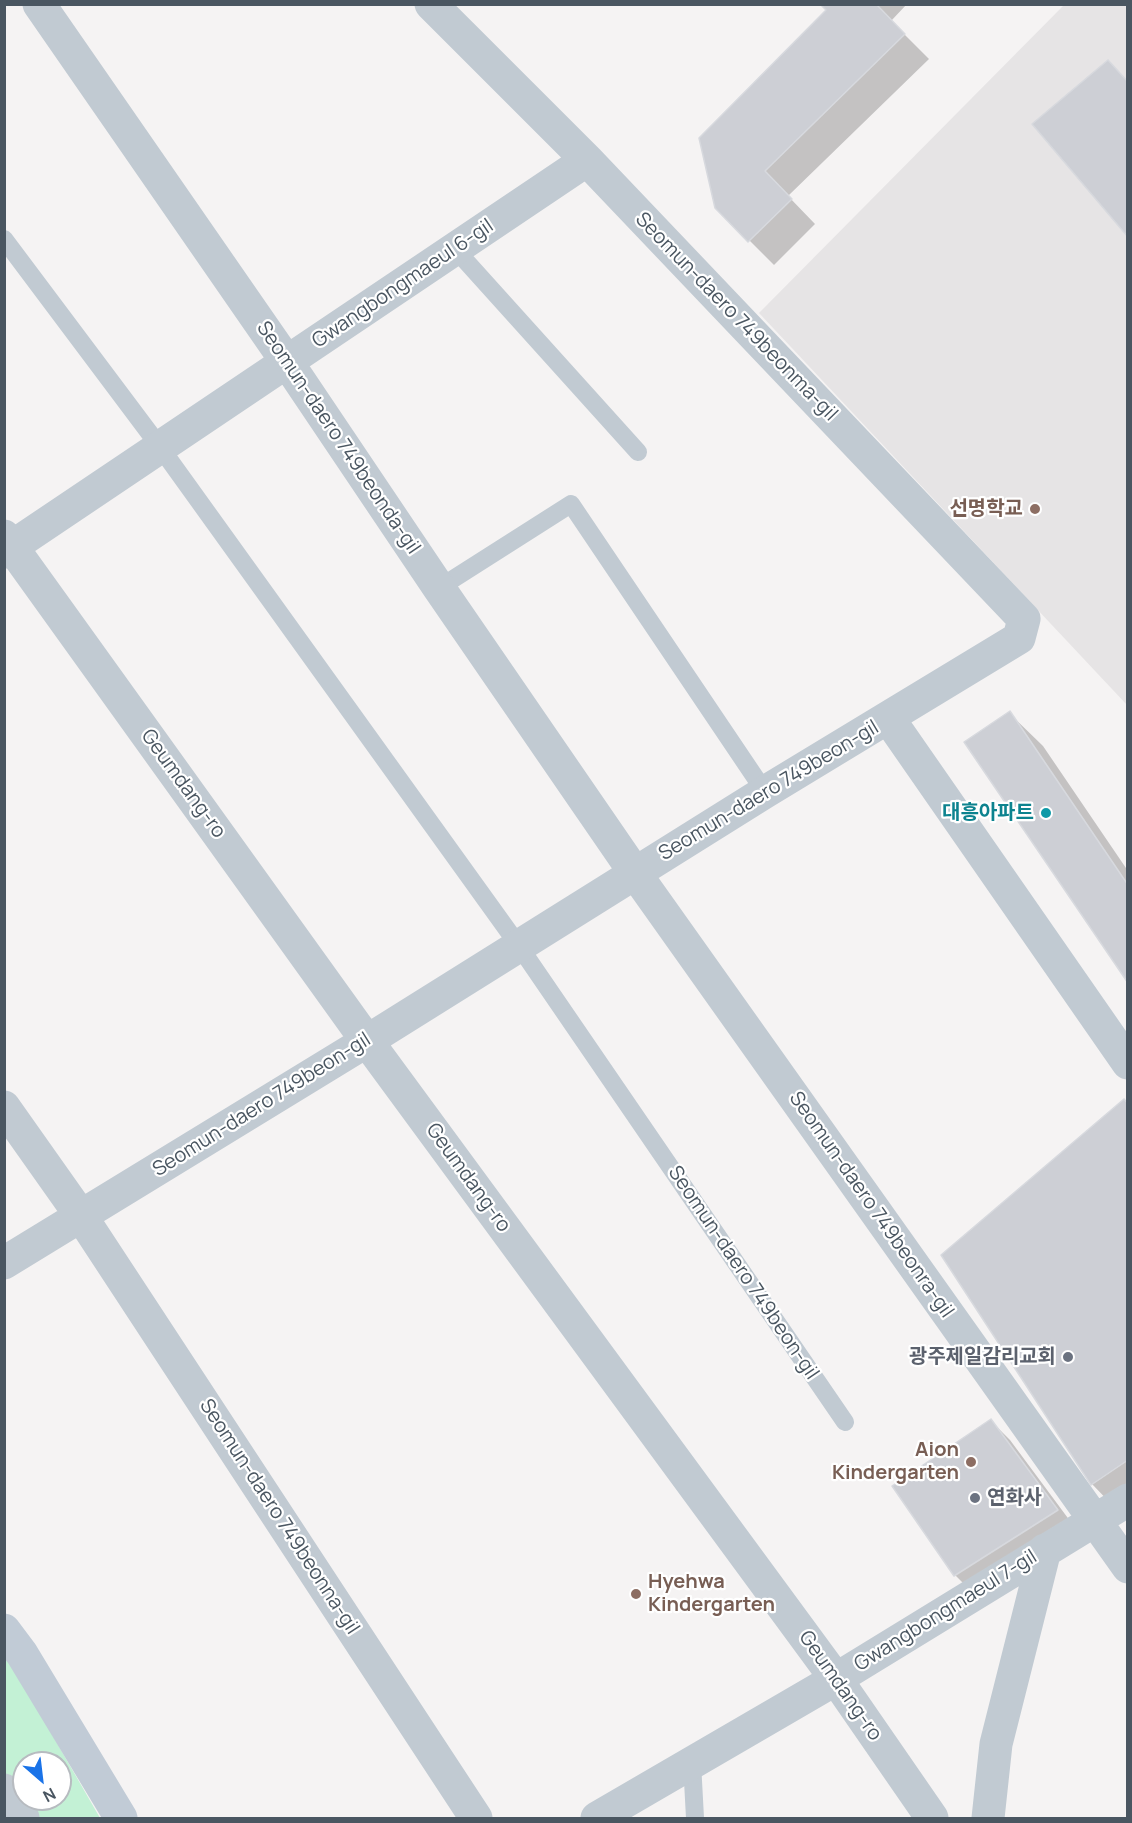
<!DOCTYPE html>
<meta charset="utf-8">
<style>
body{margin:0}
#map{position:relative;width:1132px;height:1823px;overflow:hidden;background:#f5f3f3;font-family:Manrope,sans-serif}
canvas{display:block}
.frame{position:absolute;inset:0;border:6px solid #4a5661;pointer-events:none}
.north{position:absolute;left:12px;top:1751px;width:60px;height:60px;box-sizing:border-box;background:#fff;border:2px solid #b7bbc0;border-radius:50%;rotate:152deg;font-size:16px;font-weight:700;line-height:24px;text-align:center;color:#4a5661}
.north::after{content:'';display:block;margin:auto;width:21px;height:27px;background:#1a73e8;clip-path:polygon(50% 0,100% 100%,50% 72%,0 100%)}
</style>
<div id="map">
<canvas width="1132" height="1823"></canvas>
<div class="frame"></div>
<div class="north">N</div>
</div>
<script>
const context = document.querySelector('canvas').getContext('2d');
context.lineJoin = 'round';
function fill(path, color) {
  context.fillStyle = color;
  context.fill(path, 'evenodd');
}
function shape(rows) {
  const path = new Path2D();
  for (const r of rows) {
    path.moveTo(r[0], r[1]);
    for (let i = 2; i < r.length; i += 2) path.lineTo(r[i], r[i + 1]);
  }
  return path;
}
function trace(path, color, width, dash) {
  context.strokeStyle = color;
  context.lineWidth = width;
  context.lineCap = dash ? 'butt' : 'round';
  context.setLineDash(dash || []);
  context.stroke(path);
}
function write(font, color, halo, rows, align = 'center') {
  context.font = font + ' Manrope,"Noto Sans KR",sans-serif';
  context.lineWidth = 4.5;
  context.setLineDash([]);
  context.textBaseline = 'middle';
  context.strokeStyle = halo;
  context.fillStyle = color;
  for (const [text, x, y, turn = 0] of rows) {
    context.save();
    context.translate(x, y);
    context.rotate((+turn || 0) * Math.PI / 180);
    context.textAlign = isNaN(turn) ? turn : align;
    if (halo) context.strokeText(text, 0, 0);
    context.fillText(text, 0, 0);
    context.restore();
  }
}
fill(shape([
 [1064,5,1127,5,1127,705,759,313]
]), '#e6e4e5');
fill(shape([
 [4,1655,15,1670,100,1818,5,1818],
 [24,1763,60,1763,60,1799,24,1799]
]), '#c3f1d5');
fill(shape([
 [823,4,907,4,891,21,929,59,788,196,815,224,774,265,716,207,828,10],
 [1009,713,1043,746,1128,871,1128,980],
 [1128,1105,1128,1501,1116,1509,1092,1484],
 [991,1421,1010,1440,1076,1529,974,1594,955,1575]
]), '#0003');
const building = shape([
 [820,4,876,4,905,34,765,171,792,199,748,242,715,208,699,138,826,10,820,4],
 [1108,60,1128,82,1128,237,1032,124,1108,60],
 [1010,711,1128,885,1128,983,964,742,1010,711],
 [1124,1099,1128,1104,1128,1460,1091,1485,941,1255,1124,1099],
 [991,1419,1058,1510,954,1576,892,1486,991,1419]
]);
fill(building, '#cdcfd5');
trace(building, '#d7d9de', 1.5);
trace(shape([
 [4,239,160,447,519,946,845,1422],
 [455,249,638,452],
 [439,588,571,504,765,792],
 [692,1762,695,1818]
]), '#c1cad2', 18);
trace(shape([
 [39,4,287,362,439,588,635,873,1128,1567],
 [4,536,367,1041,836,1679,932,1818],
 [4,552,587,160],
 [889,719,1128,1063],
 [4,1107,81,1216,476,1818],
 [4,1263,367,1041,765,792,1019,638,1024,619,587,160,431,4],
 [4,1790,23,1818],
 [597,1818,836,1679,1128,1500],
 [988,1818,996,1744,1045,1550]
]), '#c1cad2', 33);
trace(shape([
 [4,1630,22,1654,121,1818]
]), '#c1cbd6', 33);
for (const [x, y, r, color] of [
 [1035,509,6,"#8d6e63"],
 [1046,813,6,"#0f9aa8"],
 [1068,1357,6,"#6b7280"],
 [971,1462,6,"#8d6e63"],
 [975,1498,6,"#6b7280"],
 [636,1594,6,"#8d6e63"]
]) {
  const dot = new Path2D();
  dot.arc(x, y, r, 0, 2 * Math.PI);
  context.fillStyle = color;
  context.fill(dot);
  trace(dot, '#fff', 2);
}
write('20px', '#4a5661', '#fff', [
 ["Gwangbongmaeul 6-gil",403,284,-34],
 ["Seomun-daero 749beonma-gil",736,317,46],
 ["Seomun-daero 749beonda-gil",338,438,56],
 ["Geumdang-ro",183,784,54],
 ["Seomun-daero 749beon-gil",769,791,-31],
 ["Seomun-daero 749beon-gil",262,1105,-32],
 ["Geumdang-ro",468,1178,54],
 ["Seomun-daero 749beonra-gil",871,1205,55],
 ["Seomun-daero 749beon-gil",743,1273,56],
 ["Seomun-daero 749beonna-gil",279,1517,57],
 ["Gwangbongmaeul 7-gil",946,1611,-32],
 ["Geumdang-ro",840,1686,55]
]);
write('bold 20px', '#785e54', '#fff', [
 ["선명학교",1023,509],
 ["Aion",959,1450],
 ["Kindergarten",959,1473],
 ["Hyehwa",648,1582,"left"],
 ["Kindergarten",648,1605,"left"]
], 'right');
write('bold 20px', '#0d838f', '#fff', [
 ["대흥아파트",1034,813]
], 'right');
write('bold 20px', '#5b616d', '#fff', [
 ["광주제일감리교회",1056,1357],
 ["연화사",987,1498,"left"]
], 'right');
</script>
